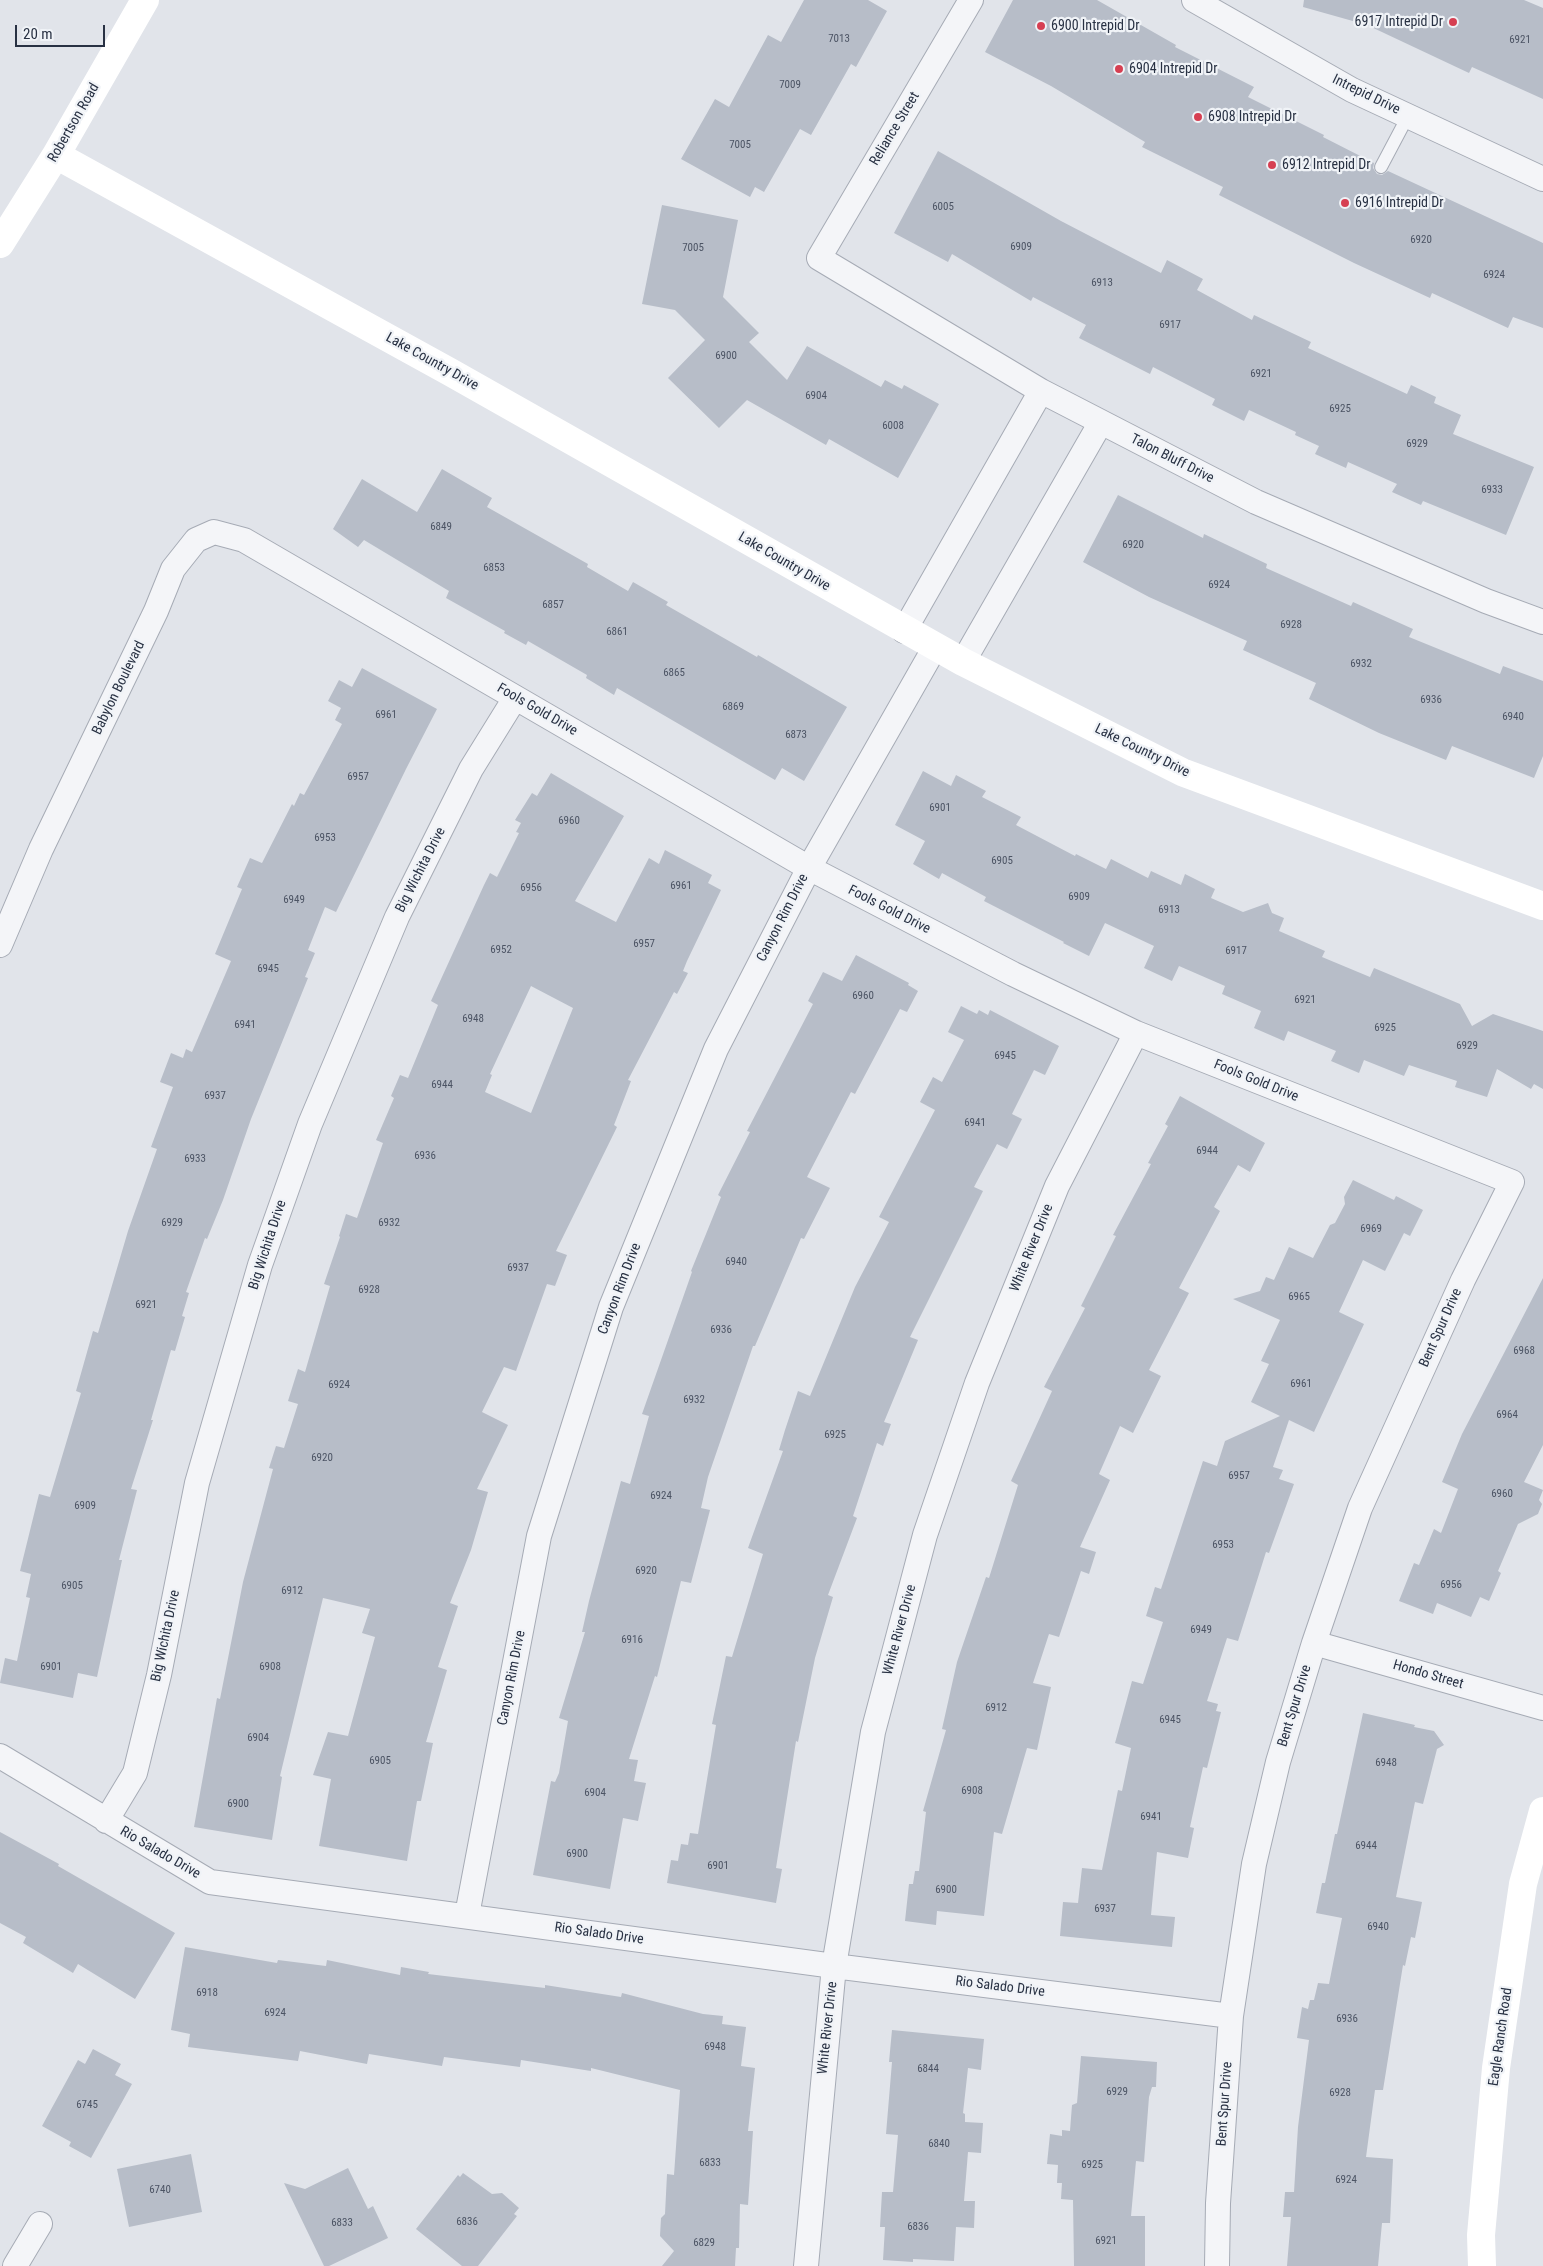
<!DOCTYPE html>
<style>
body{margin:0}
#map{position:relative;width:1543px;height:2266px;overflow:hidden;background:#e1e4ea;font-family:"Roboto Condensed",sans-serif}
canvas{display:block}
.scale{position:absolute;left:15px;top:25px;width:90px;height:22px;box-sizing:border-box;border:2px solid #283143;border-top:0;padding-left:6px;font-size:15px;line-height:18px;white-space:nowrap;color:#283143;-webkit-text-stroke:4px #f0f3f7;paint-order:stroke}
</style>
<div id="map">
<canvas width="1543" height="2266"></canvas>
<div class="scale">20 m</div>
</div>
<script>
const context = document.querySelector('canvas').getContext('2d');
context.lineJoin = 'round';
function fill(path, color) {
  context.fillStyle = color;
  context.fill(path, 'evenodd');
}
function shape(rows) {
  const path = new Path2D();
  for (const r of rows) {
    path.moveTo(r[0], r[1]);
    for (let i = 2; i < r.length; i += 2) path.lineTo(r[i], r[i + 1]);
  }
  return path;
}
function trace(path, color, width, dash) {
  context.strokeStyle = color;
  context.lineWidth = width;
  context.lineCap = dash ? 'butt' : 'round';
  context.setLineDash(dash || []);
  context.stroke(path);
}
function write(font, color, halo, rows, align = 'center') {
  context.font = font + ' "Roboto Condensed",sans-serif';
  context.lineWidth = 4.5;
  context.setLineDash([]);
  context.textBaseline = 'middle';
  context.strokeStyle = halo;
  context.fillStyle = color;
  for (const [text, x, y, turn = 0] of rows) {
    context.save();
    context.translate(x, y);
    context.rotate((+turn || 0) * Math.PI / 180);
    context.textAlign = isNaN(turn) ? turn : align;
    if (halo) context.strokeText(text, 0, 0);
    context.fillText(text, 0, 0);
    context.restore();
  }
}
fill(shape([
 [804,0,868,0,887,11,856,67,851,64,811,135,800,129,764,192,755,187,750,197,681,159,715,99,729,107,768,35,781,42],
 [1013,0,1097,0,1176,45,1175,47,1254,87,1248,97,1324,135,1323,137,1374,163,1373,168,1377,174,1382,175,1388,171,1543,243,1543,328,1513,317,1508,328,1432,293,1430,298,1354,263,1219,195,1223,187,1142,147,1145,142,1051,86,985,52],
 [1304,0,1524,0,1543,8,1543,99,1472,67,1469,73,1367,25,1303,7],
 [938,151,1061,221,1161,273,1167,260,1203,279,1197,290,1252,320,1254,315,1311,342,1308,348,1407,394,1411,385,1436,397,1434,403,1461,415,1453,434,1534,467,1506,535,1423,501,1421,505,1392,492,1397,484,1348,462,1346,468,1315,454,1319,446,1295,435,1296,432,1249,410,1244,421,1212,405,1215,399,1153,367,1150,374,1079,338,1086,325,1033,297,1031,301,952,254,948,262,894,233],
 [662,205,738,220,723,297,759,333,749,342,787,380,807,346,881,387,885,380,902,389,904,385,939,404,898,478,829,439,826,445,747,400,719,428,668,378,705,340,675,310,642,304],
 [442,469,492,498,487,507,588,564,587,567,628,591,633,582,668,602,666,605,757,657,758,655,847,707,804,781,782,768,775,780,617,688,614,695,586,678,587,675,528,641,526,645,504,633,505,631,446,598,449,591,364,540,358,547,333,529,362,479,417,512],
 [1118,495,1203,538,1204,534,1267,564,1266,568,1351,606,1353,602,1413,629,1409,637,1500,674,1503,666,1543,681,1543,756,1534,778,1452,746,1446,760,1379,733,1309,699,1316,683,1243,650,1247,641,1149,597,1083,562],
 [362,668,437,709,406,769,336,912,325,907,308,950,315,953,305,977,308,978,251,1119,223,1200,207,1239,205,1238,186,1292,189,1293,182,1316,185,1317,175,1351,171,1350,151,1420,153,1420,131,1489,137,1490,119,1560,122,1560,97,1677,78,1673,73,1698,0,1683,5,1658,17,1661,30,1598,26,1597,31,1574,20,1571,39,1494,50,1497,81,1393,76,1391,93,1331,98,1333,128,1231,157,1149,151,1147,173,1087,160,1082,171,1053,183,1058,186,1049,192,1052,231,961,215,954,242,889,237,887,250,858,262,863,292,804,294,806,300,793,304,795,342,724,335,720,341,708,328,701,339,680,352,687],
 [923,771,951,786,956,775,986,791,982,797,1021,817,1016,825,1075,856,1076,854,1106,869,1111,859,1148,878,1151,871,1181,885,1185,874,1215,889,1211,898,1243,912,1268,903,1272,913,1284,918,1279,931,1325,951,1322,957,1370,977,1374,968,1460,1004,1472,1026,1493,1014,1543,1031,1543,1089,1534,1084,1531,1089,1497,1069,1487,1097,1455,1087,1457,1081,1409,1065,1404,1076,1364,1060,1359,1073,1331,1061,1336,1051,1288,1031,1284,1041,1254,1028,1261,1011,1222,994,1225,986,1179,966,1172,981,1144,968,1154,946,1105,923,1089,956,1063,943,1064,942,984,901,986,897,942,873,939,879,913,864,925,841,895,825],
 [551,773,624,816,575,901,616,922,649,858,659,864,665,850,712,875,708,883,721,890,687,961,683,971,688,973,677,994,674,992,628,1080,631,1081,614,1125,617,1127,556,1251,567,1255,555,1286,547,1284,516,1371,504,1367,482,1412,508,1425,477,1489,488,1492,471,1550,450,1603,458,1606,438,1667,447,1670,426,1742,433,1743,421,1801,417,1801,407,1861,319,1846,331,1779,313,1775,328,1732,348,1736,375,1637,362,1633,370,1609,323,1598,280,1776,282,1777,272,1840,194,1827,217,1698,220,1699,243,1582,273,1469,269,1468,276,1446,284,1448,298,1404,288,1401,298,1369,305,1372,330,1286,324,1284,340,1237,339,1236,346,1214,357,1218,383,1143,376,1140,394,1098,391,1096,400,1075,408,1078,438,1005,431,1001,484,885,490,873,497,877,519,833,516,832,521,823,515,820,532,793,537,796],
 [531,986,573,1008,531,1113,485,1092,492,1075,490,1074],
 [856,955,909,983,908,985,918,991,907,1012,900,1009,855,1094,851,1092,807,1177,830,1188,804,1239,801,1238,755,1346,753,1346,708,1477,701,1508,710,1510,691,1583,681,1581,657,1677,655,1676,629,1759,638,1760,634,1781,646,1783,638,1821,623,1818,610,1889,533,1875,551,1781,555,1782,559,1773,568,1721,559,1718,585,1632,582,1632,589,1601,621,1481,630,1484,649,1416,642,1414,692,1272,691,1271,721,1197,718,1195,750,1132,747,1131,813,1004,808,1001,823,972,842,981],
 [961,1006,977,1014,979,1010,988,1015,990,1010,1059,1046,1045,1075,1034,1070,1012,1114,1022,1119,1007,1149,997,1144,974,1187,983,1191,910,1337,918,1340,884,1422,891,1424,883,1446,877,1443,853,1516,857,1518,828,1595,833,1597,815,1658,798,1742,796,1741,776,1868,782,1869,776,1903,667,1883,671,1860,678,1861,681,1844,688,1845,690,1833,698,1834,716,1725,712,1724,726,1656,732,1657,763,1554,748,1548,783,1451,779,1450,785,1430,798,1391,810,1396,855,1287,889,1222,879,1217,935,1110,920,1102,933,1077,942,1082,964,1040,948,1032],
 [1180,1096,1265,1143,1250,1172,1238,1165,1214,1207,1220,1211,1179,1288,1189,1293,1149,1370,1161,1376,1133,1433,1120,1426,1099,1474,1110,1480,1080,1547,1096,1552,1089,1574,1081,1571,1059,1637,1049,1634,1033,1683,1051,1687,1037,1750,1027,1748,1002,1834,994,1832,984,1916,937,1911,936,1925,905,1921,909,1884,913,1884,915,1871,919,1871,926,1812,923,1811,946,1730,942,1729,957,1662,986,1577,989,1578,1018,1485,1011,1481,1052,1391,1044,1387,1085,1308,1081,1306,1116,1236,1113,1235,1151,1164,1148,1163,1168,1126,1165,1124],
 [1353,1180,1394,1200,1396,1196,1423,1210,1410,1236,1404,1233,1385,1271,1363,1260,1339,1312,1364,1324,1314,1432,1289,1420,1273,1467,1283,1470,1279,1479,1294,1484,1269,1553,1266,1552,1238,1641,1227,1638,1207,1701,1218,1704,1216,1711,1221,1712,1207,1768,1203,1767,1190,1827,1194,1828,1188,1858,1157,1852,1151,1915,1175,1917,1172,1947,1060,1936,1063,1902,1078,1903,1082,1868,1102,1870,1118,1790,1122,1791,1131,1748,1115,1743,1132,1681,1143,1684,1163,1622,1146,1616,1155,1587,1161,1589,1203,1461,1217,1466,1225,1441,1280,1416,1251,1402,1269,1364,1261,1361,1280,1320,1233,1299,1260,1291,1266,1277,1274,1280,1289,1247,1313,1258,1330,1225,1335,1223,1345,1204,1344,1197],
 [1543,1278,1543,1445,1524,1482,1543,1490,1539,1500,1542,1504,1538,1514,1518,1524,1498,1571,1501,1573,1489,1601,1480,1597,1471,1617,1437,1603,1433,1614,1399,1601,1414,1563,1419,1565,1434,1529,1441,1533,1458,1489,1442,1482,1462,1434],
 [1363,1713,1415,1725,1414,1727,1434,1731,1444,1745,1437,1749,1423,1804,1415,1802,1396,1897,1422,1902,1415,1938,1411,1937,1405,1966,1403,1965,1383,2090,1375,2090,1366,2157,1393,2159,1390,2223,1382,2223,1378,2266,1287,2266,1291,2217,1283,2217,1285,2192,1294,2192,1298,2127,1309,2040,1297,2038,1302,2007,1308,2009,1310,2000,1314,2000,1318,1983,1329,1984,1342,1918,1316,1913,1322,1883,1325,1883,1335,1834,1337,1834],
 [0,1832,59,1864,58,1866,175,1933,135,1999,78,1964,73,1973,23,1943,26,1937,0,1923],
 [185,1947,277,1963,278,1960,326,1966,327,1960,400,1975,401,1967,429,1972,428,1974,545,1988,545,1985,621,1997,622,1993,703,2014,723,2016,722,2024,746,2027,741,2066,755,2068,748,2131,753,2131,748,2205,740,2204,739,2248,736,2248,735,2266,662,2266,674,2251,660,2236,661,2218,665,2214,667,2174,674,2175,680,2090,591,2068,591,2071,521,2060,520,2067,444,2057,442,2066,369,2054,367,2064,300,2051,298,2061,188,2047,190,2034,171,2030],
 [892,2030,984,2039,981,2070,968,2068,963,2113,965,2114,965,2122,983,2123,981,2153,968,2152,964,2201,975,2201,974,2228,956,2227,954,2261,913,2259,913,2262,883,2260,885,2227,880,2227,882,2192,893,2192,898,2135,886,2134,892,2062,889,2062],
 [93,2049,121,2064,115,2075,132,2084,91,2158,69,2146,71,2142,42,2126,78,2060,85,2064],
 [1081,2056,1157,2062,1156,2087,1152,2087,1149,2097,1144,2162,1136,2161,1131,2216,1145,2216,1145,2266,1074,2266,1073,2200,1061,2199,1062,2183,1057,2183,1058,2165,1047,2164,1050,2134,1062,2136,1062,2130,1070,2131,1072,2105,1077,2103],
 [191,2154,202,2212,129,2227,117,2169],
 [348,2168,368,2209,373,2206,388,2238,329,2266,324,2266,284,2183,305,2189],
 [463,2173,492,2194,502,2193,519,2208,514,2214,517,2216,478,2266,462,2266,416,2229,458,2175,460,2177]
]), '#b7bdc8');
const lane = shape([
 [1381,167,1408,116]
]);
const street = shape([
 [971,0,819,258,1041,391,1256,502,1486,601,1543,622],
 [1194,0,1352,90,1543,179],
 [904,631,1041,391],
 [963,662,1101,422],
 [0,945,41,849,156,611,173,569,196,540,214,532,244,540,809,868,1013,974,1136,1033,1512,1182,1463,1280,1360,1508,1314,1643,1278,1762,1254,1864,1231,2016,1218,2203,1217,2266],
 [1314,1643,1543,1708],
 [0,1756,210,1882,834,1966,1231,2016],
 [106,1821,135,1773,159,1675,197,1483,260,1265,310,1124,397,917,471,769,515,698],
 [467,1915,539,1536,611,1307,716,1049,809,868,935,647],
 [15,2266,40,2224],
 [806,2266,834,1966,873,1732,925,1535,977,1383,1057,1186,1136,1033]
]);
trace(lane, '#a6abb5', 14);
trace(street, '#a6abb5', 26);
trace(lane, '#f4f5f8', 12);
trace(street, '#f4f5f8', 24);
trace(shape([
 [56,155,450,372,963,662,1182,772,1543,906],
 [0,244,56,155,145,0],
 [1482,2266,1481,2235,1496,2068,1523,1884,1543,1811]
]), '#fff', 28);
for (const [x, y, r, color] of [
 [1453,22,5,"#d63f52"],
 [1041,26,5,"#d63f52"],
 [1119,69,5,"#d63f52"],
 [1198,117,5,"#d63f52"],
 [1272,165,5,"#d63f52"],
 [1345,203,5,"#d63f52"]
]) {
  const dot = new Path2D();
  dot.arc(x, y, r, 0, 2 * Math.PI);
  context.fillStyle = color;
  context.fill(dot);
  trace(dot, '#f0f3f7', 2);
}
write('11px', '#4c5464', null, [
 ["7013",839,39],
 ["6921",1520,40],
 ["7009",790,85],
 ["7005",740,145],
 ["6005",943,207],
 ["6920",1421,240],
 ["6909",1021,247],
 ["7005",693,248],
 ["6924",1494,275],
 ["6913",1102,283],
 ["6917",1170,325],
 ["6900",726,356],
 ["6921",1261,374],
 ["6904",816,396],
 ["6925",1340,409],
 ["6008",893,426],
 ["6929",1417,444],
 ["6933",1492,490],
 ["6849",441,527],
 ["6920",1133,545],
 ["6853",494,568],
 ["6924",1219,585],
 ["6857",553,605],
 ["6928",1291,625],
 ["6861",617,632],
 ["6932",1361,664],
 ["6865",674,673],
 ["6936",1431,700],
 ["6869",733,707],
 ["6961",386,715],
 ["6940",1513,717],
 ["6873",796,735],
 ["6957",358,777],
 ["6901",940,808],
 ["6960",569,821],
 ["6953",325,838],
 ["6905",1002,861],
 ["6961",681,886],
 ["6956",531,888],
 ["6909",1079,897],
 ["6949",294,900],
 ["6913",1169,910],
 ["6957",644,944],
 ["6952",501,950],
 ["6917",1236,951],
 ["6945",268,969],
 ["6960",863,996],
 ["6921",1305,1000],
 ["6948",473,1019],
 ["6941",245,1025],
 ["6925",1385,1028],
 ["6929",1467,1046],
 ["6945",1005,1056],
 ["6944",442,1085],
 ["6937",215,1096],
 ["6941",975,1123],
 ["6944",1207,1151],
 ["6936",425,1156],
 ["6933",195,1159],
 ["6929",172,1223],
 ["6932",389,1223],
 ["6969",1371,1229],
 ["6940",736,1262],
 ["6937",518,1268],
 ["6928",369,1290],
 ["6965",1299,1297],
 ["6921",146,1305],
 ["6936",721,1330],
 ["6968",1524,1351],
 ["6961",1301,1384],
 ["6924",339,1385],
 ["6932",694,1400],
 ["6964",1507,1415],
 ["6925",835,1435],
 ["6920",322,1458],
 ["6957",1239,1476],
 ["6960",1502,1494],
 ["6924",661,1496],
 ["6909",85,1506],
 ["6953",1223,1545],
 ["6920",646,1571],
 ["6956",1451,1585],
 ["6905",72,1586],
 ["6912",292,1591],
 ["6949",1201,1630],
 ["6916",632,1640],
 ["6901",51,1667],
 ["6908",270,1667],
 ["6912",996,1708],
 ["6945",1170,1720],
 ["6904",258,1738],
 ["6905",380,1761],
 ["6948",1386,1763],
 ["6908",972,1791],
 ["6904",595,1793],
 ["6900",238,1804],
 ["6941",1151,1817],
 ["6944",1366,1846],
 ["6900",577,1854],
 ["6901",718,1866],
 ["6900",946,1890],
 ["6937",1105,1909],
 ["6940",1378,1927],
 ["6918",207,1993],
 ["6924",275,2013],
 ["6936",1347,2019],
 ["6948",715,2047],
 ["6844",928,2069],
 ["6929",1117,2092],
 ["6928",1340,2093],
 ["6745",87,2105],
 ["6840",939,2144],
 ["6833",710,2163],
 ["6925",1092,2165],
 ["6924",1346,2180],
 ["6740",160,2190],
 ["6836",467,2222],
 ["6833",342,2223],
 ["6836",918,2227],
 ["6921",1106,2241],
 ["6829",704,2243]
]);
write('14px', '#283143', '#f0f3f7', [
 ["6917 Intrepid Dr",1443,22,"right"],
 ["6900 Intrepid Dr",1051,26],
 ["6904 Intrepid Dr",1129,69],
 ["6908 Intrepid Dr",1208,117],
 ["6912 Intrepid Dr",1282,165],
 ["6916 Intrepid Dr",1355,203]
], 'left');
write('14px', '#283143', '#f0f3f7', [
 ["Intrepid Drive",1366,95,26],
 ["Robertson Road",74,123,-60],
 ["Reliance Street",895,129,-59],
 ["Lake Country Drive",432,362,29],
 ["Talon Bluff Drive",1172,459,27],
 ["Lake Country Drive",784,562,30],
 ["Babylon Boulevard",119,688,-64],
 ["Fools Gold Drive",537,710,30],
 ["Lake Country Drive",1142,751,26],
 ["Big Wichita Drive",421,870,-63],
 ["Fools Gold Drive",889,910,27],
 ["Canyon Rim Drive",783,918,-63],
 ["Fools Gold Drive",1256,1081,22],
 ["Big Wichita Drive",268,1245,-72],
 ["White River Drive",1032,1248,-68],
 ["Canyon Rim Drive",620,1289,-69],
 ["Bent Spur Drive",1441,1328,-66],
 ["White River Drive",900,1630,-75],
 ["Big Wichita Drive",166,1636,-78],
 ["Hondo Street",1428,1675,16],
 ["Canyon Rim Drive",512,1678,-79],
 ["Bent Spur Drive",1295,1706,-73],
 ["Rio Salado Drive",160,1853,30],
 ["Rio Salado Drive",599,1934,8],
 ["Rio Salado Drive",1000,1987,7],
 ["White River Drive",828,2028,-84],
 ["Eagle Ranch Road",1501,2037,-82],
 ["Bent Spur Drive",1225,2104,-86]
]);
</script>
